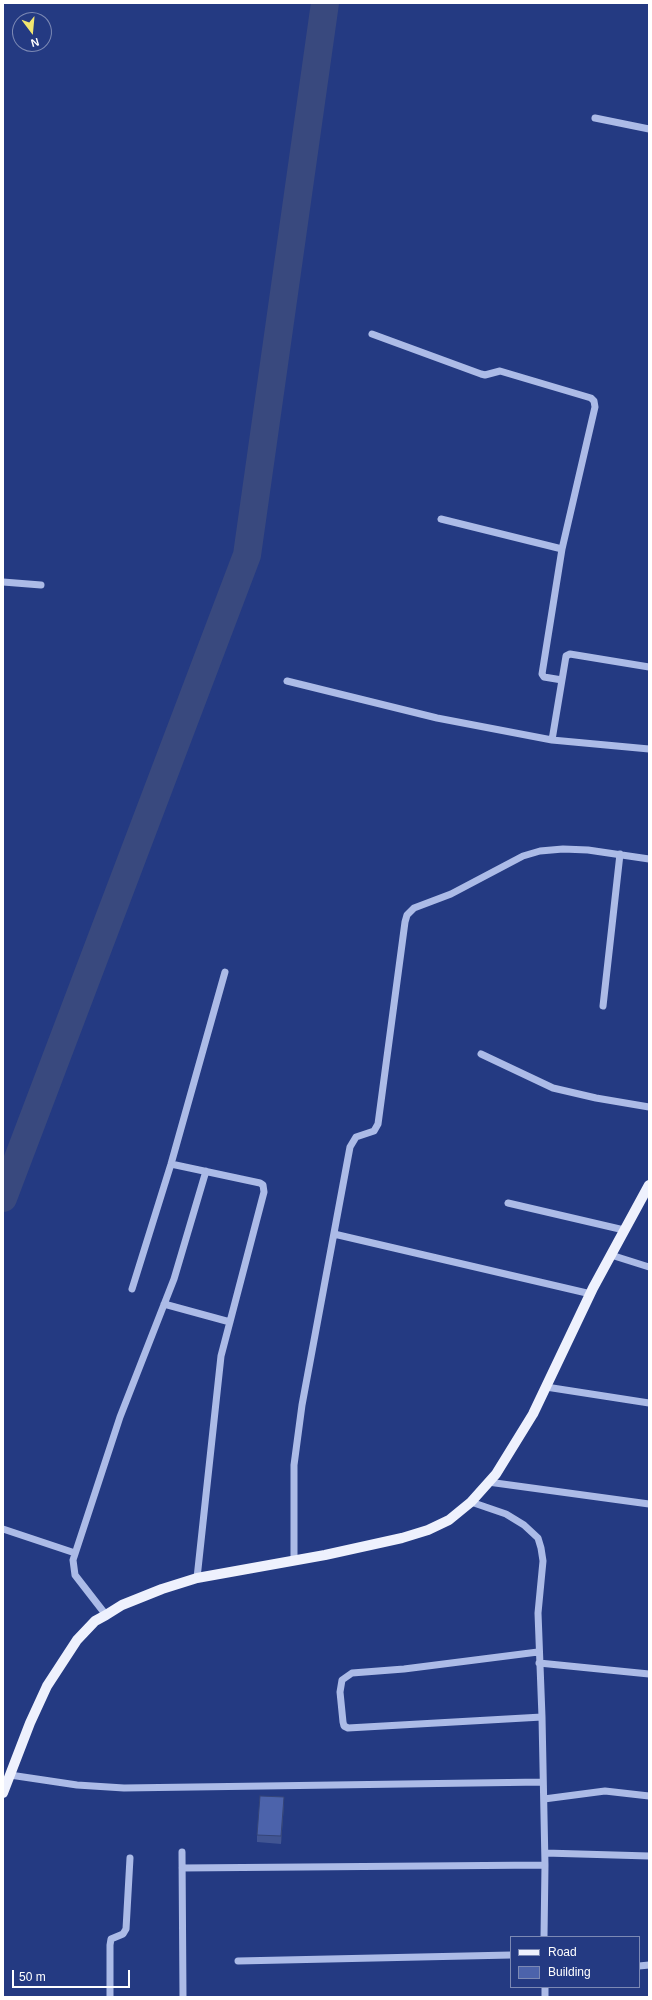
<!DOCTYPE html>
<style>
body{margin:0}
#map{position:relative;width:652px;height:2000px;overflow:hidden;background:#243a82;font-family:Helvetica,sans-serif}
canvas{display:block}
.frame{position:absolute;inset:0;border:4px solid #fff;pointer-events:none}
.legend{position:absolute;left:510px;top:1936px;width:130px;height:52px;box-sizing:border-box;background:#243a82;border:1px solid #7c89b4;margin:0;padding:5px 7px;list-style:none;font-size:12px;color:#fff}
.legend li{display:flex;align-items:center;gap:8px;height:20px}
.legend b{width:20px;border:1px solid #7c89b4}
.north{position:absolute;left:12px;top:12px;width:40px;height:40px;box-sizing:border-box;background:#243a82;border:1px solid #7c89b4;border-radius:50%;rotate:164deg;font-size:11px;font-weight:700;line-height:16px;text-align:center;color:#fff}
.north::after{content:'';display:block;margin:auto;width:14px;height:18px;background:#f2e66f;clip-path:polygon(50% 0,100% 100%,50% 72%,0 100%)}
.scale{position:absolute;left:12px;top:1970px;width:118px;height:18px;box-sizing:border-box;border:2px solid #fff;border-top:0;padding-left:5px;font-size:12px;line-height:14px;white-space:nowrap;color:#fff;-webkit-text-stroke:3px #243a82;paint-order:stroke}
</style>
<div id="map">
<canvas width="652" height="2000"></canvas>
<div class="frame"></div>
<ul class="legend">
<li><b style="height:5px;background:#eef1fd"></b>Road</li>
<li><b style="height:11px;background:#4c63ab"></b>Building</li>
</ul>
<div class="north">N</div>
<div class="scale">50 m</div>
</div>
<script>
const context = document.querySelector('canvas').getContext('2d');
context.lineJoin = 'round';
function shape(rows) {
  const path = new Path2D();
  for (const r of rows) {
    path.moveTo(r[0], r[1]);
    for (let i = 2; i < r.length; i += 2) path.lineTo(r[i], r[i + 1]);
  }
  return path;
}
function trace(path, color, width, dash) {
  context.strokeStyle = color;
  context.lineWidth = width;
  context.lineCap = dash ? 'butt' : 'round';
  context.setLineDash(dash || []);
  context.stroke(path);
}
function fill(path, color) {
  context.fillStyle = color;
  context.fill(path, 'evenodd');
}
trace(shape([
 [3,1198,247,555,325,3]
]), '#39497e', 28);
trace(shape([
 [595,118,649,129],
 [372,334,481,374,485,375,500,371,591,398,594,401,595,407,562,549,542,674,544,677,562,680],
 [441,519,562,549],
 [3,582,41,585],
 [287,681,437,718,552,740,649,749],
 [552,740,566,656,570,654,649,667],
 [603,1006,620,854],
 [481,1054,553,1088,596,1098,649,1107],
 [171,1164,260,1183,263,1185,264,1192,221,1356,197,1578],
 [508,1203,624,1230],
 [334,1234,591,1294],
 [611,1255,649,1267],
 [132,1289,171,1164,225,972],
 [164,1304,230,1322],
 [546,1387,649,1403],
 [488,1482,649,1504],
 [471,1502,506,1514,524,1525,538,1538,541,1548,543,1561,538,1613,542,1717,545,1865,544,1937],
 [3,1529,75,1553],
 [294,1560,294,1465,302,1405,350,1147,356,1137,374,1131,378,1124,405,922,407,915,414,908,451,894,523,856,540,851,563,849,588,850,649,859],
 [106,1615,75,1575,73,1560,120,1417,174,1279,206,1171],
 [538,1652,404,1669,352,1673,342,1680,340,1692,343,1722,344,1726,348,1728,542,1717],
 [539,1663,649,1674],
 [10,1775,77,1785,124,1788,543,1782],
 [544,1799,605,1791,649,1796],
 [182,1852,183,1997],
 [545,1853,649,1856],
 [182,1868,545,1865],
 [238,1961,511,1955],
 [639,1966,649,1965],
 [545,1987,545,1997],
 [110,1997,110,1945,111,1939,123,1934,126,1929,130,1858]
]), '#acbbe7', 7);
trace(shape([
 [3,1793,30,1723,47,1686,77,1640,95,1621,106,1615,122,1605,162,1589,197,1578,325,1555,402,1538,428,1530,449,1520,471,1502,496,1474,533,1414,593,1288,649,1185]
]), '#eef1fd', 10);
fill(shape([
 [284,1804,281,1844,257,1842,257,1835]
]), '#415593');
fill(shape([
 [284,1797,284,1804,281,1844,281,1836]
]), '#354578');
const building = shape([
 [260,1796,284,1797,281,1836,257,1835,260,1796]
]);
fill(building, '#4c63ab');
trace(building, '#354578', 1);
</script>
